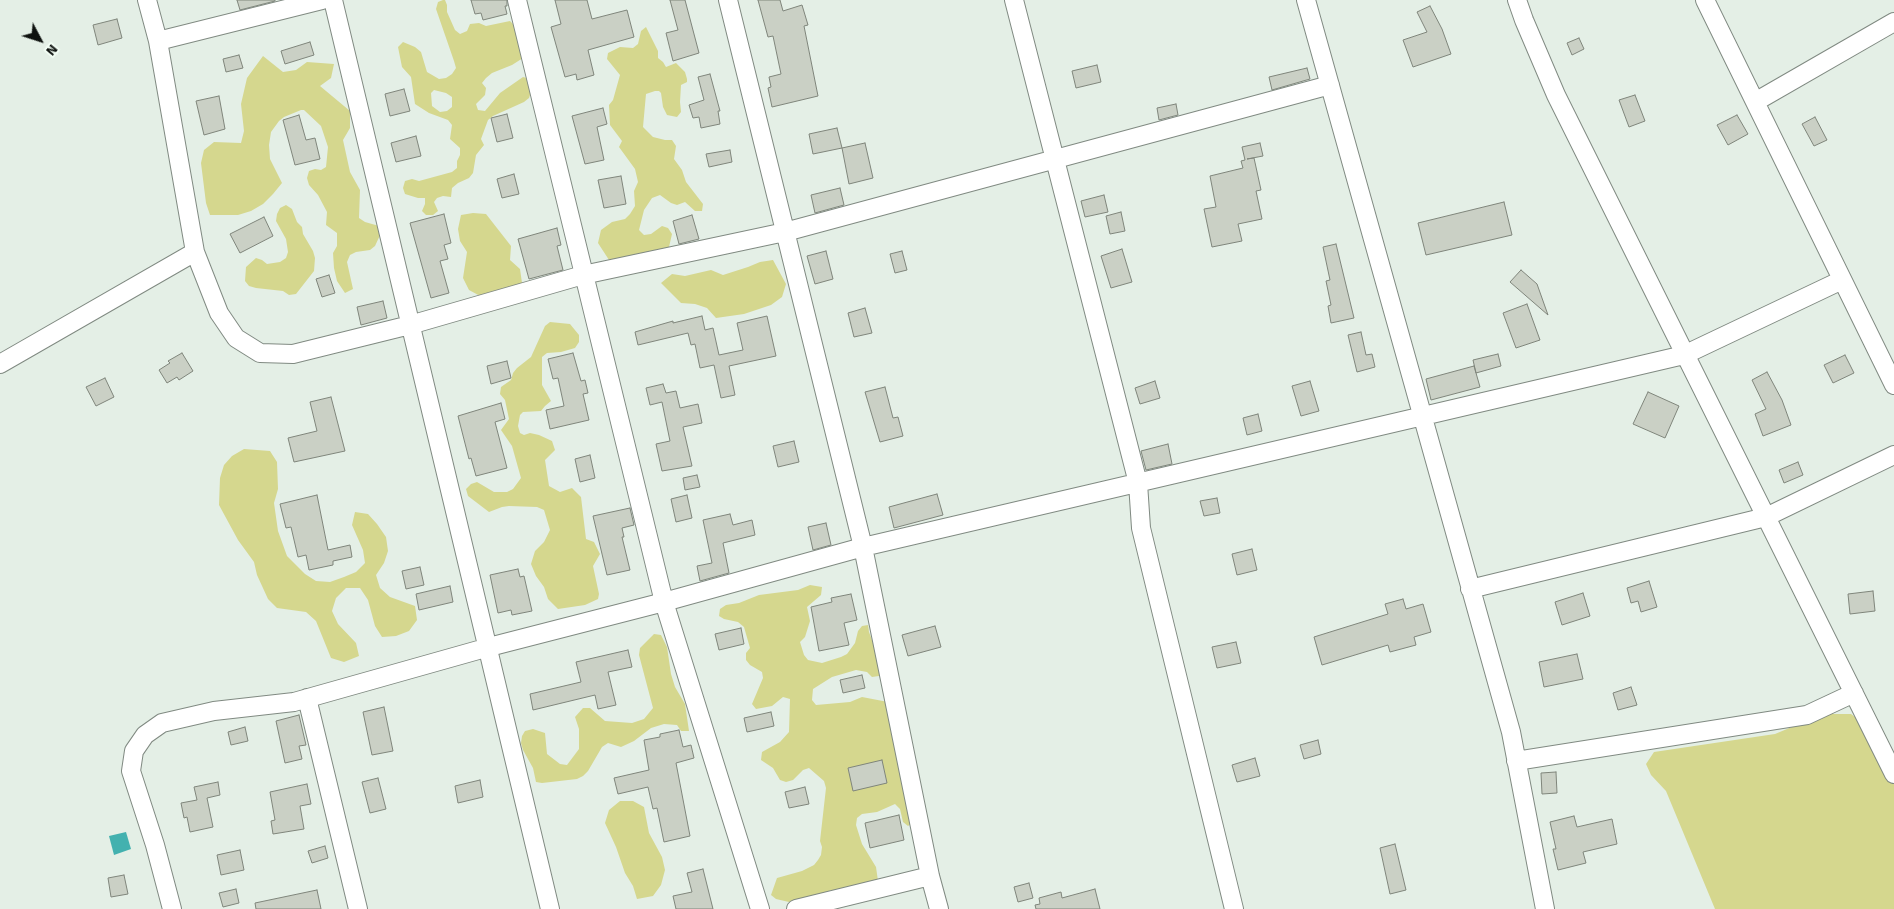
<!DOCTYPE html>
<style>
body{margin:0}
#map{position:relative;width:1894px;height:909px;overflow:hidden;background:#e4efe6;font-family:Signika,sans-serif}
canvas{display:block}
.north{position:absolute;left:15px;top:15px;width:50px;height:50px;-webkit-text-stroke:4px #f1fcf3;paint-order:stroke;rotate:130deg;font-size:14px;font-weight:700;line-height:20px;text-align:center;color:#0e120f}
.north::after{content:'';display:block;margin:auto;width:18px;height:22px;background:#0e120f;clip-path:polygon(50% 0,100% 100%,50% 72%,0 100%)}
</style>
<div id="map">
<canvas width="1894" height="909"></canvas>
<div class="north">N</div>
</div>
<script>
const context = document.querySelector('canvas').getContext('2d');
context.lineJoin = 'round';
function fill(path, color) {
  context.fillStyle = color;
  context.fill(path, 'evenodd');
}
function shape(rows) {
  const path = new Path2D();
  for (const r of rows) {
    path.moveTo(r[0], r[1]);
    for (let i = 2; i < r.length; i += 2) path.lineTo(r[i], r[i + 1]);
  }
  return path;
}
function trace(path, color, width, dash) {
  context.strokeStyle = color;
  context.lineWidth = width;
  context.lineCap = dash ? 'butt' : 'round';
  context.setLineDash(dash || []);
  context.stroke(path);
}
fill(shape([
 [443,0,445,0,447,5,447,12,455,30,460,34,467,31,470,24,479,23,486,26,510,21,515,26,523,58,512,65,492,73,486,78,482,83,486,88,485,95,476,104,478,110,485,111,500,93,523,77,530,79,531,92,529,98,524,102,493,116,488,120,481,139,484,145,476,155,473,173,469,178,458,183,452,188,451,197,443,196,437,198,434,202,438,211,433,215,426,215,422,211,425,204,425,198,418,198,405,194,403,188,405,181,412,179,419,181,452,172,457,168,457,161,460,155,460,148,450,139,452,125,448,120,429,113,415,104,411,77,402,67,398,47,403,42,415,47,421,52,427,72,439,79,446,78,452,74,456,68,454,61,436,9,438,2],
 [434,90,446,93,452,97,452,107,447,111,440,112,432,106,431,93],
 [646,27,658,51,658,58,663,62,666,67,676,63,685,72,687,79,687,82,681,85,680,102,681,112,677,117,667,115,663,107,661,93,659,91,655,91,646,94,643,127,653,137,665,140,672,140,676,146,674,159,682,170,686,182,703,204,702,211,695,211,685,202,677,205,671,203,660,195,652,198,644,210,639,230,644,235,651,234,662,226,668,228,672,234,669,247,664,252,609,260,598,243,601,230,612,222,625,219,630,214,635,206,634,191,638,182,635,169,619,147,622,141,610,125,609,105,613,100,620,75,607,59,608,53,620,47,633,48,638,44,641,31],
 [263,56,283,72,296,70,307,62,334,64,331,78,320,86,350,111,350,128,343,140,350,172,360,190,359,218,365,222,379,226,381,233,375,246,370,250,356,252,350,255,347,262,353,289,345,293,337,281,334,268,333,253,337,246,337,233,326,225,327,212,318,195,309,185,307,178,309,171,315,169,321,170,326,167,328,147,321,126,304,110,301,110,284,117,279,121,271,132,269,145,270,159,282,183,273,194,263,204,251,211,238,215,210,215,206,203,201,163,204,150,214,142,241,143,244,131,241,104,247,78],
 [286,205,292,209,297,222,302,227,303,234,313,251,315,258,314,271,296,294,289,295,283,291,256,288,249,286,245,281,246,267,256,258,262,260,267,264,280,262,286,258,288,252,286,239,276,221,277,214,280,208],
 [473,213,486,214,511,246,510,260,520,269,522,283,510,291,482,297,469,290,463,278,467,252,460,241,458,229,461,215],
 [773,260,786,284,782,297,771,305,744,314,716,318,707,308,695,304,681,303,661,283,672,274,685,276,711,270,723,275,748,267,760,262],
 [550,322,570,324,579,335,579,342,575,348,561,352,547,353,542,357,542,385,551,401,545,406,541,411,523,412,520,415,518,426,520,433,524,435,530,433,539,435,552,441,555,450,545,460,549,486,560,492,572,488,581,497,586,539,594,542,600,554,593,566,599,594,598,599,585,605,558,609,548,599,544,587,536,576,531,564,535,551,544,542,550,530,544,510,537,507,509,506,502,507,489,512,468,496,466,489,471,484,477,482,494,492,507,492,513,489,521,478,512,446,501,430,509,419,505,400,500,394,501,387,511,380,513,373,517,368,531,357,545,326],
 [244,449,270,451,277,462,278,489,274,503,278,531,287,556,305,574,316,581,330,582,344,577,356,572,365,563,363,550,352,525,355,512,368,514,377,524,386,537,388,551,384,563,376,575,380,588,390,597,415,606,417,620,409,631,396,636,382,637,375,626,368,600,360,588,346,588,336,598,332,611,338,624,356,643,359,656,344,662,331,658,316,621,306,612,277,608,268,599,257,575,254,562,238,540,219,505,220,478,224,465,232,456],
 [810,585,822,587,821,595,807,607,810,621,805,637,800,642,804,655,808,660,822,663,841,657,847,654,855,643,858,631,862,626,868,625,869,632,883,670,879,676,872,677,867,672,856,670,832,677,813,689,812,700,816,705,850,702,862,697,888,702,914,822,908,826,903,822,900,809,895,804,877,812,862,814,857,818,856,825,862,844,876,867,878,881,845,890,831,890,818,897,789,902,776,899,771,895,777,878,802,871,814,865,818,860,821,855,822,847,820,841,826,788,824,781,809,768,803,770,793,780,786,782,780,780,773,768,761,760,762,752,780,742,789,732,790,699,783,697,772,706,756,709,752,704,763,678,762,672,750,665,746,660,746,653,750,648,744,627,738,622,724,619,719,616,720,609,726,605,739,603,759,595,798,590],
 [654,634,661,635,667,647,671,674,675,687,685,704,689,731,681,731,677,725,664,724,651,728,634,741,621,747,608,743,602,747,588,771,583,776,577,779,542,783,536,782,533,768,523,750,521,743,522,736,525,731,533,729,545,733,547,754,560,764,567,765,579,749,579,729,575,717,583,708,590,708,605,721,632,723,644,719,653,708,639,655,640,648],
 [1823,714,1851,714,1869,728,1894,783,1894,909,1715,909,1666,791,1651,775,1646,764,1654,752,1775,734],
 [620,801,633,801,644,807,649,833,662,857,665,870,661,885,653,896,637,899,633,886,625,873,616,847,605,823,609,810]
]), '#d5d78e');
fill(shape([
 [126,832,131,849,114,855,109,836]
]), '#43b1af');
const building = shape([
 [237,0,275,0,275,1,240,10,237,0],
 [471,0,507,0,507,6,505,6,507,14,483,20,481,13,475,14,471,0],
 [555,0,587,0,592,19,627,10,634,37,588,50,594,75,577,80,576,74,565,77,551,27,561,24,555,0],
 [670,0,685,0,699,53,673,61,666,33,678,30,670,0],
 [758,0,780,0,783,11,802,5,808,25,804,26,818,96,772,107,768,88,771,87,769,77,781,74,773,36,768,37,758,0],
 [1430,6,1442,29,1451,54,1413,67,1403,40,1427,32,1417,12,1430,6],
 [117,19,122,38,98,45,93,25,117,19],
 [1579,38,1584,49,1572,55,1567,43,1579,38],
 [310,42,314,55,285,64,281,51,310,42],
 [239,55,243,68,226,72,223,59,239,55],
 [1097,65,1101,82,1076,88,1072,71,1097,65],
 [1307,68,1310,79,1272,90,1269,77,1307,68],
 [710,74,720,111,718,111,720,124,701,128,699,117,693,118,689,105,704,100,698,77,710,74],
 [404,89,410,111,390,116,385,94,404,89],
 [1635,95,1645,121,1629,127,1619,100,1635,95],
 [219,96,225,129,204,135,196,101,219,96],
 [1176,104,1178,115,1159,120,1157,108,1176,104],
 [603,108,607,124,597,127,604,160,585,164,572,116,603,108],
 [507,114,513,138,497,142,491,118,507,114],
 [299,115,306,140,315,138,320,159,295,165,283,120,299,115],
 [1737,115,1748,134,1728,145,1717,125,1737,115],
 [1815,117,1827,140,1814,146,1802,124,1815,117],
 [837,128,842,148,813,154,809,134,837,128],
 [416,136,421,156,396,162,391,143,416,136],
 [865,143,873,178,849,184,842,148,865,143],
 [1260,143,1263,156,1247,159,1254,158,1261,190,1256,191,1262,219,1238,224,1242,241,1212,247,1204,209,1216,207,1210,176,1243,168,1241,161,1245,160,1242,147,1260,143],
 [730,150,732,162,709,167,706,154,730,150],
 [514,174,519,194,502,198,497,179,514,174],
 [621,176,626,204,604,208,598,180,621,176],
 [840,188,844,205,815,213,811,195,840,188],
 [1104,195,1108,212,1085,217,1081,201,1104,195],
 [1504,202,1512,235,1426,255,1418,223,1504,202],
 [1121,212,1125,231,1110,234,1106,216,1121,212],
 [444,214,451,243,444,245,448,259,440,261,449,293,431,298,410,223,444,214],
 [692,215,699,239,679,244,673,221,692,215],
 [264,217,273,236,240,253,230,234,264,217],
 [557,228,561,245,557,246,563,270,529,279,518,239,557,228],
 [1336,244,1354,318,1331,323,1328,306,1331,305,1326,281,1330,280,1323,247,1336,244],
 [1122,249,1132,282,1111,288,1101,256,1122,249],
 [826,251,833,279,815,284,807,256,826,251],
 [902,251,907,270,895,273,890,254,902,251],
 [1521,270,1537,284,1548,315,1510,282,1521,270],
 [329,275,335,293,322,297,316,279,329,275],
 [383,301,387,318,361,325,357,307,383,301],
 [1527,304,1540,340,1516,348,1503,313,1527,304],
 [865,308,872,333,854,337,848,313,865,308],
 [702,316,705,330,713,328,719,355,743,350,737,323,767,316,776,356,729,366,735,395,721,398,714,365,700,368,695,344,691,345,688,333,638,345,635,332,673,321,673,323,702,316],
 [1361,332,1366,355,1372,354,1375,367,1357,372,1348,335,1361,332],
 [182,353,193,371,179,380,177,377,167,383,159,370,170,363,168,361,182,353],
 [573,353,581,381,585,380,588,393,583,394,589,420,550,429,546,410,564,406,558,378,553,379,548,359,573,353],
 [1498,354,1501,366,1476,373,1473,360,1498,354],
 [1845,355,1854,373,1833,383,1824,365,1845,355],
 [507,361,511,378,491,384,487,366,507,361],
 [1474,366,1480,387,1431,400,1426,379,1474,366],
 [1767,372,1782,400,1791,425,1763,436,1755,414,1766,409,1752,380,1767,372],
 [105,378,114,397,96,406,86,387,105,378],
 [1155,381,1160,398,1140,404,1135,388,1155,381],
 [1310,381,1319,411,1301,416,1292,386,1310,381],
 [663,384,666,393,676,391,680,408,698,404,702,423,683,427,692,466,662,471,656,444,670,441,662,402,650,405,646,388,663,384],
 [885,387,893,418,898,417,903,436,880,442,865,392,885,387],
 [1648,392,1679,406,1665,438,1633,424,1648,392],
 [331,397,345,451,294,462,288,438,317,431,310,402,331,397],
 [501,403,505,419,495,422,507,468,476,476,471,458,469,459,458,416,501,403],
 [1258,414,1262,431,1247,435,1243,418,1258,414],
 [794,441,799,462,778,467,773,446,794,441],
 [1168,444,1172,464,1146,470,1141,451,1168,444],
 [590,455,595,478,580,482,575,459,590,455],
 [1798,462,1803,475,1784,483,1779,470,1798,462],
 [697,475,700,487,685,490,683,478,697,475],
 [937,494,943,515,894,528,889,507,937,494],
 [317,495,328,550,350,545,352,557,333,561,333,565,309,570,306,555,298,557,291,527,286,528,280,504,317,495],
 [687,495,692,518,676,522,671,499,687,495],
 [1217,498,1220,513,1204,516,1200,501,1217,498],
 [630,508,634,525,622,528,624,537,622,537,630,570,607,575,593,516,630,508],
 [730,514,733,525,752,520,755,535,723,543,729,573,700,581,697,566,712,563,703,520,730,514],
 [826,523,831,545,813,550,808,527,826,523],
 [1252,549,1257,570,1237,575,1232,554,1252,549],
 [420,567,424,585,406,589,402,571,420,567],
 [518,569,520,577,524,576,532,611,512,615,511,610,498,613,490,575,518,569],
 [1649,581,1657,607,1641,612,1638,601,1631,603,1627,588,1649,581],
 [450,586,453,602,419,610,416,594,450,586],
 [1873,591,1875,611,1850,614,1848,594,1873,591],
 [1583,593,1590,616,1562,625,1555,602,1583,593],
 [851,594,857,620,844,623,849,645,819,651,811,607,832,602,831,598,851,594],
 [1403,599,1406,609,1423,604,1431,632,1414,637,1416,645,1390,652,1388,645,1322,665,1314,637,1388,614,1385,604,1403,599],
 [935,626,941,647,908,656,902,635,935,626],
 [741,628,744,644,719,650,715,634,741,628],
 [1236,642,1241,663,1217,668,1212,647,1236,642],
 [628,650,632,667,608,672,616,705,598,709,595,695,533,710,530,694,581,682,576,662,628,650],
 [1577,654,1583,679,1544,687,1539,662,1577,654],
 [862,675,865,688,843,693,840,680,862,675],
 [1631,687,1637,705,1618,710,1613,693,1631,687],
 [384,707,393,751,372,755,363,712,384,707],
 [771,712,774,726,747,732,744,718,771,712],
 [299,715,306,745,299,746,302,759,285,763,276,721,299,715],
 [245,727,248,741,231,745,228,732,245,727],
 [679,730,683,747,691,745,694,758,676,763,690,836,664,842,657,808,653,809,648,787,618,794,614,778,649,770,644,740,660,737,660,734,679,730],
 [1318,740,1321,754,1304,759,1300,745,1318,740],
 [1255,758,1260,776,1237,782,1232,765,1255,758],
 [882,760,887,783,853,791,848,768,882,760],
 [1556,772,1557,793,1542,794,1541,773,1556,772],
 [378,778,386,809,370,813,362,782,378,778],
 [480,780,483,797,458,803,455,786,480,780],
 [218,782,220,795,207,798,213,827,190,832,187,817,184,818,181,803,197,800,194,787,218,782],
 [307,784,311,804,300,806,304,829,273,834,271,821,275,820,270,792,307,784],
 [805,787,809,804,789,808,785,792,805,787],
 [899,815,904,840,870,848,865,823,899,815],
 [1574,816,1577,827,1612,819,1617,844,1583,852,1586,863,1558,870,1553,849,1556,849,1550,822,1574,816],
 [1395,844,1406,890,1390,894,1380,848,1395,844],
 [325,846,328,858,312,863,308,851,325,846],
 [240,850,244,870,221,875,217,855,240,850],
 [703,869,713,909,676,909,673,896,692,892,687,873,703,869],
 [124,875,128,894,111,897,108,878,124,875],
 [1029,883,1033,898,1018,902,1014,887,1029,883],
 [236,889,239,903,223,907,219,893,236,889],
 [1095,889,1100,909,1036,909,1035,905,1040,904,1039,898,1061,892,1062,898,1095,889],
 [317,890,321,909,256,909,255,903,317,890]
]);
fill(building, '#cad0c5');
trace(building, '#7f857b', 1);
const minor = shape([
 [147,0,158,41,195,252,219,313,236,338,260,353,293,354,410,325,583,275,785,232,1330,85],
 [333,0,550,909],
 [517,0,664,602,760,909],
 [728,0,863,547,930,876,939,909],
 [1014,0,1138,483,1141,528,1234,909],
 [1306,0,1511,732,1545,909],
 [1517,0,1524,20,1556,95,1894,774],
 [1705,0,1894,385],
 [158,41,322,0],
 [1755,102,1894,22],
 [0,364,195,252],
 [1470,589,1766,517,1894,455],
 [307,698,358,909],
 [1516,761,1807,715,1854,693],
 [172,909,155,845,131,771,134,751,145,735,162,723,214,711,294,702,489,647,664,602,863,547,1684,355,1842,280],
 [796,909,930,876]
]);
trace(minor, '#808a82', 20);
trace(minor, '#fff', 18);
</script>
